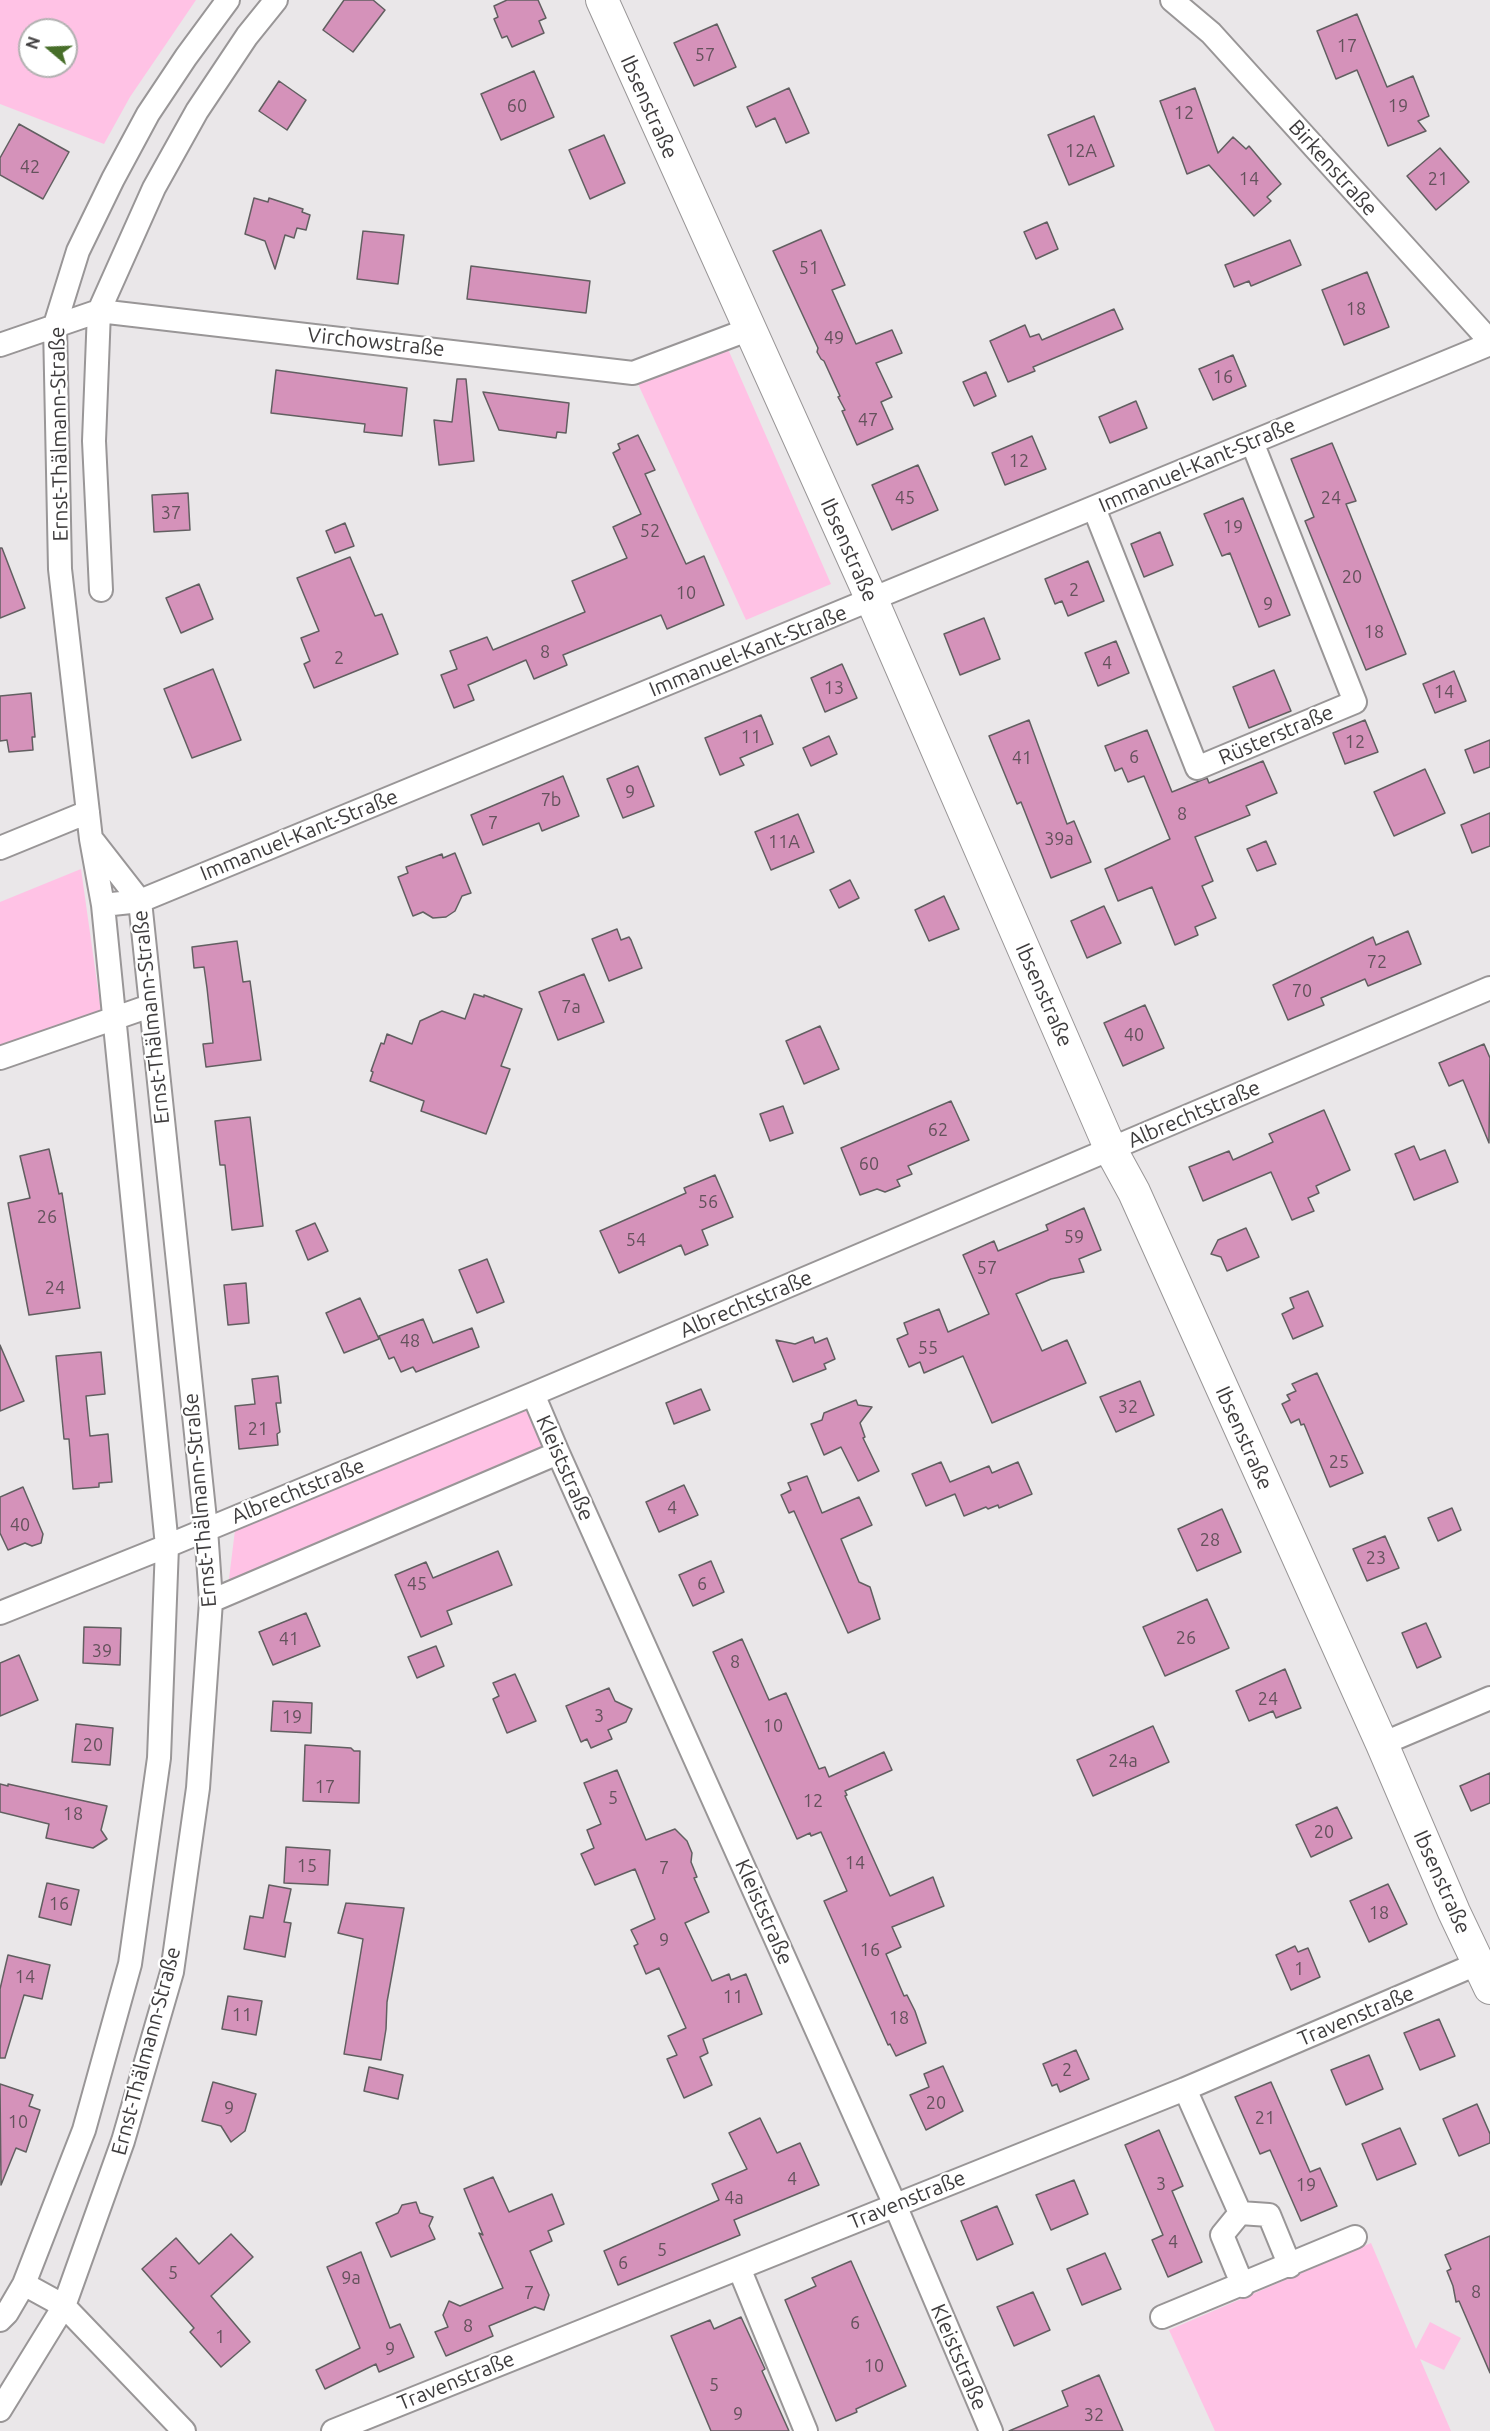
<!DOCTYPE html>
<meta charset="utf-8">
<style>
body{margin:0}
#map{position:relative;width:1490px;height:2431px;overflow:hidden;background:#eae7e9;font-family:Ubuntu,sans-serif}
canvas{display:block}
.north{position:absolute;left:18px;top:18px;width:60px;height:60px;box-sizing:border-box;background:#fff;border:2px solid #b2b1b1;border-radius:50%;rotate:289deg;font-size:16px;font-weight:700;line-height:24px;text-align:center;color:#3e3c3d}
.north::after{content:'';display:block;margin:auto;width:21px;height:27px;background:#476e29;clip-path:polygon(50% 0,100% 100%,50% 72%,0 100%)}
</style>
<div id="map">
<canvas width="1490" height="2431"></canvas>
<div class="north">N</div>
</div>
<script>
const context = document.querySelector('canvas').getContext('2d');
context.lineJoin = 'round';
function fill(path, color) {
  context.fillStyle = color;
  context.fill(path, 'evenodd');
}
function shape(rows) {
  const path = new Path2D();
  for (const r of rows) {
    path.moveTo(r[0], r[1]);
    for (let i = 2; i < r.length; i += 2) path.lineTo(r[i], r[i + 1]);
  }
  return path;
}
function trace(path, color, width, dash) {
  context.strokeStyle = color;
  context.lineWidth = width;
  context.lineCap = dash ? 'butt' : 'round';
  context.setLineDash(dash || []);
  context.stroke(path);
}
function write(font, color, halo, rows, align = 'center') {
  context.font = font + ' Ubuntu,sans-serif';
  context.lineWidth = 4.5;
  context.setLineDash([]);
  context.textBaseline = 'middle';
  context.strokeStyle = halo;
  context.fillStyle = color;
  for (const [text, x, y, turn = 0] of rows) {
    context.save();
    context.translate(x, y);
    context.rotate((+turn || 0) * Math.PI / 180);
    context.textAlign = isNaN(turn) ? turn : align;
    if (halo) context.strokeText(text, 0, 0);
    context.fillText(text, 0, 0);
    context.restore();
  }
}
fill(shape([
 [0,0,196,0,130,97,104,144,0,104],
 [30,30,66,30,66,66,30,66],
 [724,340,831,584,746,620,633,373],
 [81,869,101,1011,0,1047,0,902],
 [531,1397,555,1450,228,1587,236,1522],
 [1371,2243,1416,2349,1430,2322,1461,2338,1444,2370,1420,2359,1451,2431,1215,2431,1169,2330]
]), '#ffc2e5');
const building = shape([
 [344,0,373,0,385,10,353,52,323,30,344,0],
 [507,0,538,0,546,18,539,21,544,33,512,47,507,36,502,38,494,19,498,17,494,6,507,0],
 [1357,14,1387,87,1413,76,1429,116,1418,121,1426,131,1388,146,1357,70,1336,79,1317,31,1357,14],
 [717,24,736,67,694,86,674,43,717,24],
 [534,71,554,117,501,140,481,94,534,71],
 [279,81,306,100,287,130,259,111,279,81],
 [789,88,809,133,786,143,775,118,756,127,747,107,789,88],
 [1195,88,1218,153,1233,137,1246,149,1249,146,1281,184,1267,197,1271,201,1254,216,1209,165,1187,174,1160,101,1195,88],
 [1094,116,1114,166,1069,185,1048,135,1094,116],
 [19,124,69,152,43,199,0,175,0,158,19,124],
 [604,135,625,183,590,199,569,150,604,135],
 [1440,148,1469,182,1436,210,1407,176,1440,148],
 [254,198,268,202,269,198,303,209,302,212,310,215,306,230,297,228,294,238,285,235,275,269,265,241,245,234,254,198],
 [1047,222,1058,249,1036,259,1024,232,1047,222],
 [821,230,845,285,832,290,856,344,892,330,902,353,876,363,892,397,881,402,893,429,857,445,842,411,845,410,838,397,840,396,824,361,821,359,817,352,818,348,773,251,821,230],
 [363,231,404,235,398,284,357,279,363,231],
 [1290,240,1301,265,1251,286,1249,281,1234,287,1225,265,1290,240],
 [471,266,590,281,586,313,467,299,471,266],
 [1367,272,1389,327,1344,345,1322,290,1367,272],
 [1114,309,1123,329,1033,367,1035,371,1008,382,990,341,1025,325,1030,337,1039,334,1042,340,1114,309],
 [1233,355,1246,386,1213,400,1199,369,1233,355],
 [276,370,407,388,402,436,364,432,365,424,271,413,276,370],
 [986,372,996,396,974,406,963,382,986,372],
 [457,379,466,379,474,461,439,465,434,420,452,422,457,379],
 [483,392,569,403,566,433,557,432,556,438,499,430,483,392],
 [1136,401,1147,428,1110,443,1099,417,1136,401],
 [638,435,655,470,645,474,686,564,704,556,724,605,667,629,661,615,563,655,567,665,534,679,526,660,468,685,474,700,454,708,441,675,457,669,450,651,487,637,493,650,585,612,572,581,627,558,613,527,641,514,613,453,620,449,618,444,638,435],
 [1032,436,1046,469,1005,485,992,453,1032,436],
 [1332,443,1356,501,1346,504,1406,654,1366,670,1305,521,1314,517,1291,459,1332,443],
 [918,465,938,510,892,530,872,485,918,465],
 [188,493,190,530,154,532,152,495,188,493],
 [1243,498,1290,615,1259,627,1230,553,1222,556,1204,514,1243,498],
 [345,523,354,546,335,553,326,531,345,523],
 [1160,532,1173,565,1144,577,1131,544,1160,532],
 [0,548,2,548,25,608,0,618,0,548],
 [350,557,375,616,382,614,398,654,314,688,304,664,310,661,301,638,319,631,297,578,350,557],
 [1088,561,1104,601,1068,616,1062,601,1055,604,1045,579,1088,561],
 [199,584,213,619,181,633,166,598,199,584],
 [984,618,1000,659,960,675,944,634,984,618],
 [1116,641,1129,673,1098,686,1085,653,1116,641],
 [842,664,857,698,825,712,811,678,842,664],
 [213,669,241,740,192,758,164,689,213,669],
 [1274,670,1291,711,1249,728,1233,687,1274,670],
 [1454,671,1466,701,1435,713,1423,684,1454,671],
 [31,693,35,737,32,737,33,750,9,752,7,740,0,741,0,696,31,693],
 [761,715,773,744,740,758,744,765,720,775,705,738,761,715],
 [1029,720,1067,824,1074,821,1091,862,1051,878,1021,802,1017,804,989,736,1029,720],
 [1365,720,1378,752,1345,764,1333,733,1365,720],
 [1147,730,1172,792,1207,778,1209,783,1263,761,1277,793,1246,806,1250,815,1195,837,1213,881,1202,886,1216,918,1195,927,1198,935,1175,945,1152,887,1118,901,1105,869,1170,839,1144,776,1128,782,1122,768,1115,771,1105,746,1147,730],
 [829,736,837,754,811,766,803,748,829,736],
 [1490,740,1490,767,1474,773,1465,750,1490,740],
 [638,766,654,806,623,818,607,779,638,766],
 [1425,769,1445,813,1394,836,1374,792,1425,769],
 [563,776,579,816,542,831,539,823,483,845,471,815,563,776],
 [1490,813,1490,846,1472,853,1461,825,1490,813],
 [798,814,814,852,771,870,755,832,798,814],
 [1266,841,1276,864,1257,871,1247,849,1266,841],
 [455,853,471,893,462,896,455,911,446,917,433,918,423,912,413,916,398,877,408,873,406,867,442,854,443,858,455,853],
 [850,880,859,898,839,908,830,890,850,880],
 [944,896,959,929,929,941,915,910,944,896],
 [1104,906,1121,943,1087,958,1071,921,1104,906],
 [617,929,621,940,629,937,631,940,642,968,609,981,592,939,617,929],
 [1408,931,1421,964,1368,986,1365,979,1321,998,1324,1005,1288,1020,1273,985,1373,937,1376,945,1408,931],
 [237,941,243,982,250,981,261,1060,206,1067,203,1044,213,1043,207,988,204,967,194,968,192,947,237,941],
 [584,974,604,1022,558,1040,539,992,584,974],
 [474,994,484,997,484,995,522,1009,501,1066,510,1069,486,1134,421,1111,424,1101,370,1081,373,1072,371,1071,381,1043,384,1044,387,1034,412,1044,420,1021,442,1011,465,1019,474,994],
 [1145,1005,1164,1048,1123,1066,1104,1023,1145,1005],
 [820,1026,839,1069,804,1084,786,1041,820,1026],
 [1484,1044,1490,1058,1489,1143,1463,1080,1449,1086,1439,1063,1484,1044],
 [951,1101,969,1140,908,1166,912,1174,897,1180,900,1186,885,1192,877,1189,860,1195,841,1148,951,1101],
 [783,1106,793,1133,770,1141,760,1114,783,1106],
 [1324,1110,1350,1170,1316,1186,1319,1193,1308,1198,1314,1211,1292,1220,1271,1172,1203,1201,1189,1167,1229,1151,1233,1160,1273,1142,1269,1134,1324,1110],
 [250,1117,263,1226,232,1230,225,1165,220,1165,215,1121,250,1117],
 [1414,1146,1420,1160,1445,1150,1458,1182,1414,1200,1395,1154,1414,1146],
 [49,1149,59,1194,62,1193,80,1308,29,1315,8,1203,30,1198,20,1156,49,1149],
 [715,1175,733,1217,702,1230,708,1245,685,1255,681,1245,619,1273,600,1231,686,1193,684,1188,715,1175],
 [1084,1208,1101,1250,1079,1259,1084,1272,1051,1279,1016,1294,1042,1351,1067,1340,1086,1383,992,1423,963,1356,924,1373,920,1362,909,1367,897,1339,908,1334,904,1323,939,1309,948,1332,989,1314,963,1255,994,1241,998,1251,1048,1230,1046,1225,1084,1208],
 [315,1223,328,1251,308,1260,296,1231,315,1223],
 [1246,1228,1259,1257,1227,1271,1221,1257,1211,1254,1218,1240,1246,1228],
 [487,1259,504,1302,477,1313,459,1270,487,1259],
 [246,1283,249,1323,228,1325,224,1285,246,1283],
 [1308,1291,1323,1326,1293,1339,1282,1314,1294,1308,1290,1298,1308,1291],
 [360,1298,379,1339,344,1353,326,1313,360,1298],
 [423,1319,433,1343,472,1328,479,1347,416,1372,413,1367,401,1372,394,1357,389,1359,379,1336,423,1319],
 [813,1337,815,1343,827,1338,835,1359,824,1364,826,1369,793,1382,776,1340,795,1344,813,1337],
 [0,1345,24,1401,0,1411,0,1345],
 [101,1352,105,1394,86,1396,90,1436,108,1434,112,1482,99,1483,99,1487,73,1489,69,1439,64,1439,56,1356,101,1352],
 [1317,1373,1363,1473,1330,1487,1304,1424,1301,1425,1299,1419,1291,1423,1282,1404,1290,1400,1287,1395,1296,1391,1292,1384,1317,1373],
 [278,1376,281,1403,276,1403,280,1432,277,1434,278,1445,239,1449,235,1406,255,1404,252,1379,278,1376],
 [1140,1381,1154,1415,1116,1432,1100,1397,1140,1381],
 [701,1389,710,1410,674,1424,666,1403,701,1389],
 [856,1400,858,1405,872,1407,860,1423,865,1437,863,1438,879,1471,858,1481,841,1447,824,1455,811,1424,822,1420,824,1413,856,1400],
 [941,1462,950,1482,989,1466,992,1473,1018,1462,1032,1494,999,1508,998,1505,988,1509,986,1507,964,1516,955,1494,926,1506,912,1474,941,1462],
 [807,1476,822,1513,859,1497,872,1525,841,1539,859,1582,870,1587,880,1619,848,1633,794,1511,789,1513,781,1495,791,1490,788,1483,807,1476],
 [684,1485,698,1515,659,1532,646,1502,684,1485],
 [23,1487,43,1534,41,1543,32,1546,25,1543,8,1550,0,1533,0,1497,23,1487],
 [1452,1508,1461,1530,1438,1541,1428,1518,1452,1508],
 [1222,1509,1241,1552,1197,1571,1178,1529,1222,1509],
 [1385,1536,1399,1568,1367,1581,1353,1549,1385,1536],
 [498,1551,512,1585,447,1611,452,1624,421,1637,395,1575,426,1562,433,1578,498,1551],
 [711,1561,724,1592,693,1606,679,1575,711,1561],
 [1207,1599,1229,1648,1165,1676,1143,1627,1207,1599],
 [306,1613,320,1646,273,1665,259,1632,306,1613],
 [1426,1623,1441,1657,1417,1668,1402,1633,1426,1623],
 [84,1627,121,1628,120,1665,83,1663,84,1627],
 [742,1639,769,1700,786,1693,819,1769,825,1767,829,1777,884,1752,892,1770,845,1791,847,1795,845,1796,890,1896,933,1877,940,1896,944,1906,892,1927,901,1947,886,1954,904,1996,907,1995,915,2011,926,2043,896,2056,890,2044,888,2045,824,1901,847,1891,821,1832,811,1836,810,1833,797,1839,713,1652,742,1639],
 [436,1646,444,1666,417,1678,408,1657,436,1646],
 [19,1655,38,1700,0,1716,0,1663,19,1655],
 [1285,1669,1301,1708,1276,1718,1273,1711,1249,1721,1236,1691,1285,1669],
 [515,1674,536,1721,507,1733,493,1699,499,1696,493,1683,515,1674],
 [609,1688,615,1701,632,1709,626,1722,608,1730,612,1739,591,1748,587,1739,581,1742,566,1706,609,1688],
 [273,1701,312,1703,311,1733,271,1731,273,1701],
 [76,1724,113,1728,110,1765,72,1762,76,1724],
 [1153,1726,1169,1762,1093,1796,1077,1760,1153,1726],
 [305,1745,351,1748,354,1751,360,1751,359,1803,303,1801,305,1745],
 [617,1770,646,1840,675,1829,687,1841,692,1853,691,1862,697,1877,694,1878,709,1912,685,1923,712,1981,729,1974,731,1980,746,1974,762,2014,703,2039,708,2053,700,2057,712,2085,684,2098,667,2059,677,2055,668,2036,686,2028,659,1968,646,1974,634,1946,638,1944,631,1930,655,1919,635,1869,595,1885,581,1854,594,1848,587,1830,601,1824,584,1783,617,1770],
 [1490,1773,1490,1803,1471,1811,1460,1786,1490,1773],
 [0,1784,8,1786,8,1784,107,1806,101,1830,107,1839,93,1848,46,1838,49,1824,0,1812,0,1784],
 [1337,1807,1352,1838,1311,1857,1296,1825,1337,1807],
 [286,1847,330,1850,328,1885,284,1883,286,1847],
 [47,1883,79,1890,71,1925,39,1917,47,1883],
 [1388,1884,1407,1924,1369,1942,1350,1901,1388,1884],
 [269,1885,291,1889,284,1922,291,1923,285,1957,244,1949,250,1916,263,1918,269,1885],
 [346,1903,404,1908,387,2002,386,2029,381,2060,344,2054,363,1939,338,1933,346,1903],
 [1295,1946,1298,1952,1308,1948,1320,1977,1291,1990,1276,1955,1295,1946],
 [8,1955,50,1965,42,1999,24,1995,5,2058,0,2058,0,1989,8,1955],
 [228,1996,262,2001,256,2035,222,2029,228,1996],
 [1439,2019,1455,2056,1420,2070,1404,2033,1439,2019],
 [1076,2050,1089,2079,1060,2092,1057,2084,1052,2086,1043,2064,1076,2050],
 [1369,2055,1383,2089,1346,2105,1331,2070,1369,2055],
 [943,2066,963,2111,926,2130,910,2095,929,2087,924,2074,943,2066],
 [369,2067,403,2075,398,2099,364,2091,369,2067],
 [213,2082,256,2094,245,2131,231,2142,221,2126,202,2121,213,2082],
 [1271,2082,1310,2172,1320,2168,1337,2206,1301,2221,1270,2150,1260,2154,1235,2097,1271,2082],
 [0,2084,33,2095,29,2106,40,2110,26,2152,16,2148,1,2185,0,2084],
 [1477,2104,1490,2134,1490,2143,1459,2156,1443,2119,1477,2104],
 [760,2118,777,2153,800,2143,819,2185,734,2220,740,2235,618,2285,604,2251,719,2200,712,2184,747,2169,729,2133,760,2118],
 [1400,2128,1416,2164,1377,2180,1362,2144,1400,2128],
 [1159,2130,1183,2186,1172,2191,1202,2262,1168,2277,1152,2240,1163,2235,1125,2145,1159,2130],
 [493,2177,509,2212,552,2194,564,2224,548,2231,552,2241,530,2251,549,2295,544,2310,535,2307,489,2326,493,2336,446,2356,435,2332,448,2327,443,2315,449,2301,460,2306,503,2288,479,2233,483,2235,464,2189,493,2177],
 [1074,2180,1088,2214,1051,2230,1036,2195,1074,2180],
 [416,2202,420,2213,433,2217,429,2226,435,2239,391,2257,376,2223,398,2213,402,2205,416,2202],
 [997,2206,1013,2244,977,2260,961,2221,997,2206],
 [231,2234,253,2257,211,2296,250,2342,221,2367,190,2332,194,2328,142,2269,176,2238,199,2264,231,2234],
 [1490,2236,1490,2373,1459,2301,1456,2302,1453,2286,1447,2271,1451,2269,1445,2255,1490,2236],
 [361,2252,390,2328,400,2324,414,2357,379,2372,376,2364,325,2389,316,2370,360,2348,327,2267,361,2252],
 [1105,2253,1121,2289,1082,2305,1067,2269,1105,2253],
 [851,2261,906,2386,856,2409,857,2412,836,2421,785,2300,816,2286,812,2278,851,2261],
 [1033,2292,1050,2330,1014,2346,997,2307,1033,2292],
 [741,2317,765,2369,762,2371,789,2431,711,2431,671,2336,710,2320,714,2329,741,2317],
 [1099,2375,1123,2431,1009,2431,1068,2406,1062,2391,1099,2375]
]);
fill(building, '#d592ba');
trace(building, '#625f61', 1.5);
const street = shape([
 [1172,0,1211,33,1490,341],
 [0,345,99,311,633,373,750,329],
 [1094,508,1197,768,1355,702,1252,442],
 [101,590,94,441,99,311,154,188,197,111,247,36,276,0],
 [0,848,88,812],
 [103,905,140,901,1490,344],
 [0,1058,150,1006],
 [533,1394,558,1453,895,2205,991,2431],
 [211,1601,558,1453],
 [0,1613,167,1546,533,1394,1490,988],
 [1382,1744,1490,1698],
 [1185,2089,1240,2213],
 [1240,2213,1222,2235,1243,2286],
 [1240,2213,1269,2215,1290,2266],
 [739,2268,806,2431],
 [24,2284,64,2306,184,2431],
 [1162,2317,1355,2237],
 [0,2320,7,2313,24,2284,84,2130,130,1964,159,1758,167,1546,103,905,91,839,60,569,55,325,78,251,113,179,148,114,186,57,228,0],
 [0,2410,64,2306,123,2141,172,1972,198,1788,211,1601,206,1529,140,901,94,842],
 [333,2431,1185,2089,1479,1963]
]);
const secondary = shape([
 [602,0,872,600,1111,1150,1134,1192,1382,1744,1454,1912,1490,1988]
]);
trace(street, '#999697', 26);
trace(secondary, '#999697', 34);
trace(street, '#fff', 22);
trace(secondary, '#fff', 32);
write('18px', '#64525c', null, [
 ["17",1347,46],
 ["57",705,55],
 ["60",517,106],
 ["19",1398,106],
 ["12",1184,113],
 ["12A",1081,151],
 ["42",30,167],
 ["14",1249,179],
 ["21",1438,179],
 ["51",809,268],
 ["18",1356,309],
 ["49",834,338],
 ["16",1223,377],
 ["47",868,420],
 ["12",1019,461],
 ["45",905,498],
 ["24",1331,498],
 ["37",171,513],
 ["19",1233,527],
 ["52",650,531],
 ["20",1352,577],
 ["2",1074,590],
 ["10",686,593],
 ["9",1268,604],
 ["18",1374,632],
 ["8",545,652],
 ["2",339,658],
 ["4",1107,663],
 ["13",834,688],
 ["14",1444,692],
 ["11",751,737],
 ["12",1355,742],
 ["6",1134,757],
 ["41",1022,758],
 ["9",630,792],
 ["7b",551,800],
 ["8",1182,814],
 ["7",493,823],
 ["39a",1059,839],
 ["11A",784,842],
 ["72",1377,962],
 ["70",1302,991],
 ["7a",571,1007],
 ["40",1134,1035],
 ["62",938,1130],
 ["60",869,1164],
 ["56",708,1202],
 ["26",47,1217],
 ["59",1074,1237],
 ["54",636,1240],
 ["57",987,1268],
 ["24",55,1288],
 ["48",410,1341],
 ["55",928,1348],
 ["32",1128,1407],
 ["21",258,1429],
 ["25",1339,1462],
 ["4",672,1508],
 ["40",20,1525],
 ["28",1210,1540],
 ["23",1376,1558],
 ["45",417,1584],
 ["6",702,1584],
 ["26",1186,1638],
 ["41",289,1639],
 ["39",102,1651],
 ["8",735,1662],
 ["24",1268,1699],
 ["3",599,1716],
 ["19",292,1717],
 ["10",773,1726],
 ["20",93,1745],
 ["24a",1123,1761],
 ["17",325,1787],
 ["5",613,1798],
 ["12",813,1801],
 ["18",73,1814],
 ["20",1324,1832],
 ["14",855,1863],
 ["15",307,1866],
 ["7",664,1868],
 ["16",59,1904],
 ["18",1379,1913],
 ["9",664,1940],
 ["16",870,1950],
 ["1",1299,1969],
 ["14",25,1977],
 ["11",733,1997],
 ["11",242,2015],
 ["18",899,2018],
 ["2",1067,2070],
 ["20",936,2103],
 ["9",229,2108],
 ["21",1265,2118],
 ["10",18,2122],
 ["4",792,2179],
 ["3",1161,2184],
 ["19",1306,2185],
 ["4a",734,2198],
 ["4",1173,2242],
 ["5",662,2250],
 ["6",623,2263],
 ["5",173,2273],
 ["9a",351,2278],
 ["8",1476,2292],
 ["7",529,2293],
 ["6",855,2323],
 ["8",468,2326],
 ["1",220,2337],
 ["9",390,2349],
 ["10",874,2366],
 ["5",714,2385],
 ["9",738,2414],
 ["32",1094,2415]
]);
write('21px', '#3e3c3d', '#fff', [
 ["Ibsenstraße",649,107,66],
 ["Birkenstraße",1333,168,48],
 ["Virchowstraße",376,342,6],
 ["Ernst-Thälmann-Straße",59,434,-91],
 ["Immanuel-Kant-Straße",1197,465,-23],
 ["Ibsenstraße",849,550,66],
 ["Immanuel-Kant-Straße",748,651,-22],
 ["Rüsterstraße",1276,735,-23],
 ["Immanuel-Kant-Straße",299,835,-22],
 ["Ibsenstraße",1044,995,66],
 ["Ernst-Thälmann-Straße",151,1017,-96],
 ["Albrechtstraße",1194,1114,-23],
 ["Albrechtstraße",746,1304,-23],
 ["Ibsenstraße",1244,1438,66],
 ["Kleiststraße",565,1468,66],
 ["Albrechtstraße",298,1491,-22],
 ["Ernst-Thälmann-Straße",200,1500,-95],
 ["Ibsenstraße",1442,1882,66],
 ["Kleiststraße",764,1912,66],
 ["Travenstraße",1356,2016,-23],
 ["Ernst-Thälmann-Straße",146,2051,-75],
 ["Travenstraße",907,2200,-22],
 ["Kleiststraße",959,2357,67],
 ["Travenstraße",456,2381,-22]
]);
</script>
